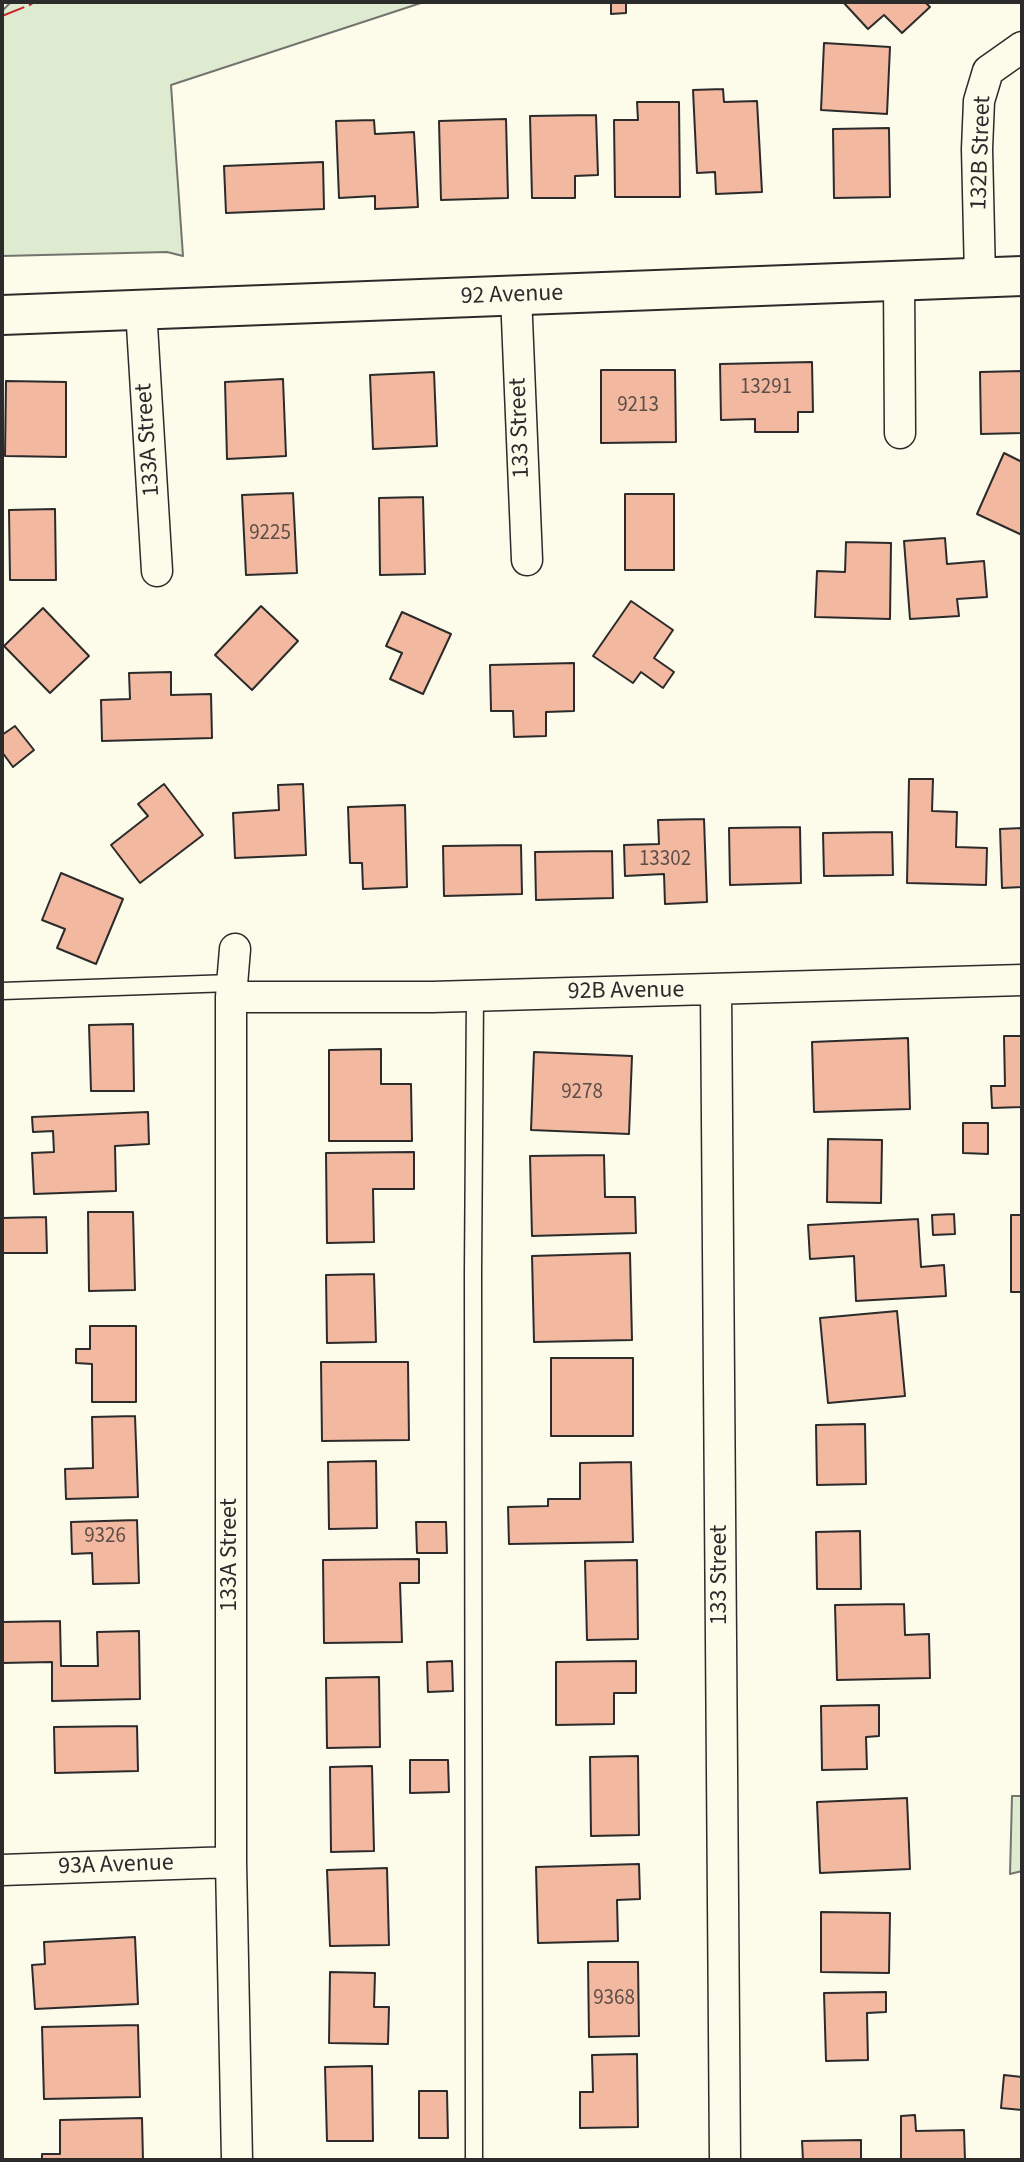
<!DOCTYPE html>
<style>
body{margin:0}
#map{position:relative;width:1024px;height:2162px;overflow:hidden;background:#fdfbea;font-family:"Source Sans 3",sans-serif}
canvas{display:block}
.frame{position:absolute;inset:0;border:4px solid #2b2b2b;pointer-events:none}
</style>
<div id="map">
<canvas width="1024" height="2162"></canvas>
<div class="frame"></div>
</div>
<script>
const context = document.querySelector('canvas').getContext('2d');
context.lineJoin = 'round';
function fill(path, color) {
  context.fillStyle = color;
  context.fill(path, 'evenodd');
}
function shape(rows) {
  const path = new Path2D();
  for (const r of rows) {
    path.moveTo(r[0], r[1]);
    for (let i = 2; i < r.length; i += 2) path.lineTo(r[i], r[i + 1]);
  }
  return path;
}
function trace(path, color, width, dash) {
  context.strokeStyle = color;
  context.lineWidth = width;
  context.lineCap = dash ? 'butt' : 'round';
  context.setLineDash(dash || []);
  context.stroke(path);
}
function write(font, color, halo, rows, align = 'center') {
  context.font = font + ' "Source Sans 3",sans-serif';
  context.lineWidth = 5;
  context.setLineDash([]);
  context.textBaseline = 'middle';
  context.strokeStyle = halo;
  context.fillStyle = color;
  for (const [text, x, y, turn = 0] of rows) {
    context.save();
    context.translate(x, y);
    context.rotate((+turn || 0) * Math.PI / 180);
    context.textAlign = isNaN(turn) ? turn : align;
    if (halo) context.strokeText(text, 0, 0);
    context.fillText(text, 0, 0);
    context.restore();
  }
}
const green = shape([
 [11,2,424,2,171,85,183,256,167,252,2,256,2,11,11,2],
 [1012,1796,1022,1796,1022,1871,1010,1874,1012,1796]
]);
fill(green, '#deebd1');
trace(green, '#74746e', 2);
const building = shape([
 [611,2,626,2,626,13,611,14,611,2],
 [843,2,925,2,930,7,902,33,884,15,868,29,843,2],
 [824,43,890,47,887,114,821,110,824,43],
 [723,89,724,102,757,101,762,192,716,194,715,172,697,173,693,90,723,89],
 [637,102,679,102,680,197,615,197,614,120,638,120,637,102],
 [596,115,598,175,575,176,575,198,532,198,530,116,596,115],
 [506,119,508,198,441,200,439,121,506,119],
 [374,120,375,134,414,132,418,207,375,209,375,196,339,198,336,121,374,120],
 [889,128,890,197,834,198,833,129,889,128],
 [323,162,324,209,226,213,224,166,323,162],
 [812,362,813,412,798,412,798,432,755,432,755,419,721,420,720,364,812,362],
 [601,370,675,370,676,442,601,443,601,370],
 [1022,371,1022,433,981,434,980,372,1022,371],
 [434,372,437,446,373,449,370,375,434,372],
 [283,379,286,456,227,459,225,382,283,379],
 [6,381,66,382,66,457,5,456,6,381],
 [1004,453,1022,462,1022,535,977,514,1004,453],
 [293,493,297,573,246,575,242,495,293,493],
 [625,494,674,494,674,570,625,570,625,494],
 [423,497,425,574,380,575,379,498,423,497],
 [55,509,56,580,10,580,9,510,55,509],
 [945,538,947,564,984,561,987,597,957,599,959,616,910,619,904,541,945,538],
 [846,542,891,543,890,619,815,617,817,571,845,572,846,542],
 [631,601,673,630,654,658,674,672,663,688,641,672,633,683,593,656,631,601],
 [261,606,298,641,252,690,215,655,261,606],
 [43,608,89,656,50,693,4,646,43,608],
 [402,612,451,634,423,694,390,679,402,653,386,646,402,612],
 [574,663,574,711,546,712,546,736,514,737,513,711,491,711,490,665,574,663],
 [171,672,171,695,211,694,212,738,102,741,101,700,130,699,129,673,171,672],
 [15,726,34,750,13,767,2,752,2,735,15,726],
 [909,779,933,779,932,811,957,812,956,847,987,848,986,885,907,883,909,779],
 [164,784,203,835,140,883,111,845,148,816,138,804,164,784],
 [303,784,306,855,235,858,233,813,279,810,278,785,303,784],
 [405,805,407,887,363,889,362,863,350,863,348,807,405,805],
 [704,819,707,902,665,904,664,874,625,876,624,845,659,844,658,820,704,819],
 [800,827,801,883,730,885,729,828,800,827],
 [1022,828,1022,887,1002,888,1000,829,1022,828],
 [892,832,893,875,824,876,823,833,892,832],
 [521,845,522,894,444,896,443,846,521,845],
 [612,851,613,898,536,900,535,852,612,851],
 [61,873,123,899,96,964,57,948,65,929,42,920,61,873],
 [133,1024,134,1091,91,1091,89,1025,133,1024],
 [1004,1036,1022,1036,1022,1107,992,1108,991,1086,1005,1086,1004,1036],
 [908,1038,910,1109,814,1112,812,1042,908,1038],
 [381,1049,381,1084,411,1084,412,1141,329,1141,329,1050,381,1049],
 [534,1052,632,1056,629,1134,531,1130,534,1052],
 [148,1112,149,1144,115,1146,116,1191,34,1194,32,1153,54,1152,53,1131,33,1132,32,1117,148,1112],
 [963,1123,988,1123,988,1154,963,1153,963,1123],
 [828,1139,882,1140,881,1203,827,1202,828,1139],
 [414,1152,414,1189,373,1189,374,1242,327,1243,326,1153,414,1152],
 [604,1155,605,1197,635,1197,636,1233,532,1236,530,1156,604,1155],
 [88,1212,133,1212,135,1290,89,1291,88,1212],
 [954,1214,955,1234,933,1235,932,1215,954,1214],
 [1011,1215,1022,1215,1022,1292,1011,1292,1011,1215],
 [46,1217,47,1253,2,1253,2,1218,46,1217],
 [918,1219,921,1267,944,1265,946,1296,856,1301,854,1256,810,1259,808,1225,918,1219],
 [630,1253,632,1340,534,1342,532,1256,630,1253],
 [374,1274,376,1342,327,1343,326,1275,374,1274],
 [897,1311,905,1396,828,1403,820,1318,897,1311],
 [90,1326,136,1326,136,1402,92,1402,92,1364,76,1363,76,1349,90,1349,90,1326],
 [551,1358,633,1358,633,1436,551,1436,551,1358],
 [321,1362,408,1362,409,1440,322,1441,321,1362],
 [135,1416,138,1497,66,1499,65,1469,93,1468,92,1417,135,1416],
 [865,1424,866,1484,817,1485,816,1425,865,1424],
 [376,1461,377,1528,329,1529,328,1462,376,1461],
 [631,1462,633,1542,509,1544,508,1507,548,1506,548,1499,580,1499,580,1463,631,1462],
 [137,1520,139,1583,93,1584,92,1553,72,1554,71,1522,137,1520],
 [416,1522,446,1522,447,1553,417,1553,416,1522],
 [860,1531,861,1589,817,1589,816,1532,860,1531],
 [419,1559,419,1583,400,1583,402,1642,324,1643,323,1560,419,1559],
 [637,1560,638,1639,587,1640,585,1561,637,1560],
 [904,1604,905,1635,929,1634,930,1678,837,1680,835,1605,904,1604],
 [60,1621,61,1666,98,1666,97,1632,139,1631,140,1699,52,1701,52,1662,2,1663,2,1622,60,1621],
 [452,1661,453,1691,428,1692,427,1662,452,1661],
 [636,1661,636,1693,614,1693,614,1724,556,1725,556,1662,636,1661],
 [379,1677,380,1747,327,1748,326,1678,379,1677],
 [879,1705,879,1736,866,1737,867,1769,822,1770,821,1706,879,1705],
 [137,1726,138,1771,55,1773,54,1727,137,1726],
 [638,1756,639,1835,591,1836,590,1757,638,1756],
 [410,1760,448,1760,449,1792,410,1793,410,1760],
 [372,1766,374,1851,331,1852,330,1767,372,1766],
 [907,1798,910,1869,820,1873,817,1802,907,1798],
 [639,1864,640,1899,617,1900,618,1941,538,1943,536,1867,639,1864],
 [387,1868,389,1945,330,1946,327,1870,387,1868],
 [821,1912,890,1913,889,1973,821,1972,821,1912],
 [135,1937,138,2004,35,2009,32,1965,45,1964,44,1942,135,1937],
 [588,1962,638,1962,639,2036,589,2037,588,1962],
 [330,1972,375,1973,374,2007,389,2007,388,2044,329,2043,330,1972],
 [886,1992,886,2012,867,2013,868,2060,826,2061,824,1993,886,1992],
 [138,2025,140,2097,44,2099,42,2027,138,2025],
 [637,2054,638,2127,580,2128,580,2092,593,2092,592,2055,637,2054],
 [372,2066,373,2141,327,2141,325,2067,372,2066],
 [1004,2075,1022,2077,1022,2110,1001,2108,1004,2075],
 [419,2091,447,2091,448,2138,419,2138,419,2091],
 [915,2115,916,2131,964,2130,965,2160,901,2160,901,2116,915,2115],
 [142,2118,143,2160,42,2160,42,2154,60,2154,60,2120,142,2118],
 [861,2140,861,2160,803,2160,802,2141,861,2140]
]);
fill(building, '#f2b8a0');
trace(building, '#2b2b2b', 2);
const service = shape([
 [2,991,231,983],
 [474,2160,473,1272,475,995]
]);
const minor = shape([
 [980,277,977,149,979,101,988,71,1022,47],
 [899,281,900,433],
 [516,295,527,560],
 [141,309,157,571],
 [235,949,231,997,231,1862,237,2160],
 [716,989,725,2160],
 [231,997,432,997,1022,980],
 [2,1870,231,1862]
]);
const secondary = shape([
 [2,315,1022,276]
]);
trace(service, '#2b2b2b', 19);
trace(minor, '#2b2b2b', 33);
trace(secondary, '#2b2b2b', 42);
trace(service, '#fdfbea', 16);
trace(minor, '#fdfbea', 30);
trace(secondary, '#fdfbea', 38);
trace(shape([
 [2,16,37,2]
]), '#c62828', 2, [24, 5, 3.5, 5]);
write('21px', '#5d4e48', null, [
 ["13291",766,388],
 ["9213",638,406],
 ["9225",270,534],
 ["13302",665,860],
 ["9278",582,1093],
 ["9326",105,1537],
 ["9368",614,1999]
]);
write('24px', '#2b2b2b', '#fdfbea', [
 ["132B Street",982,153,-88],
 ["92 Avenue",512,296,-2],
 ["133 Street",521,428,-92],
 ["133A Street",149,440,-94],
 ["92B Avenue",626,992,-1],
 ["133A Street",231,1555,-90],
 ["133 Street",721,1575,-90],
 ["93A Avenue",116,1866,-2]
]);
</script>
